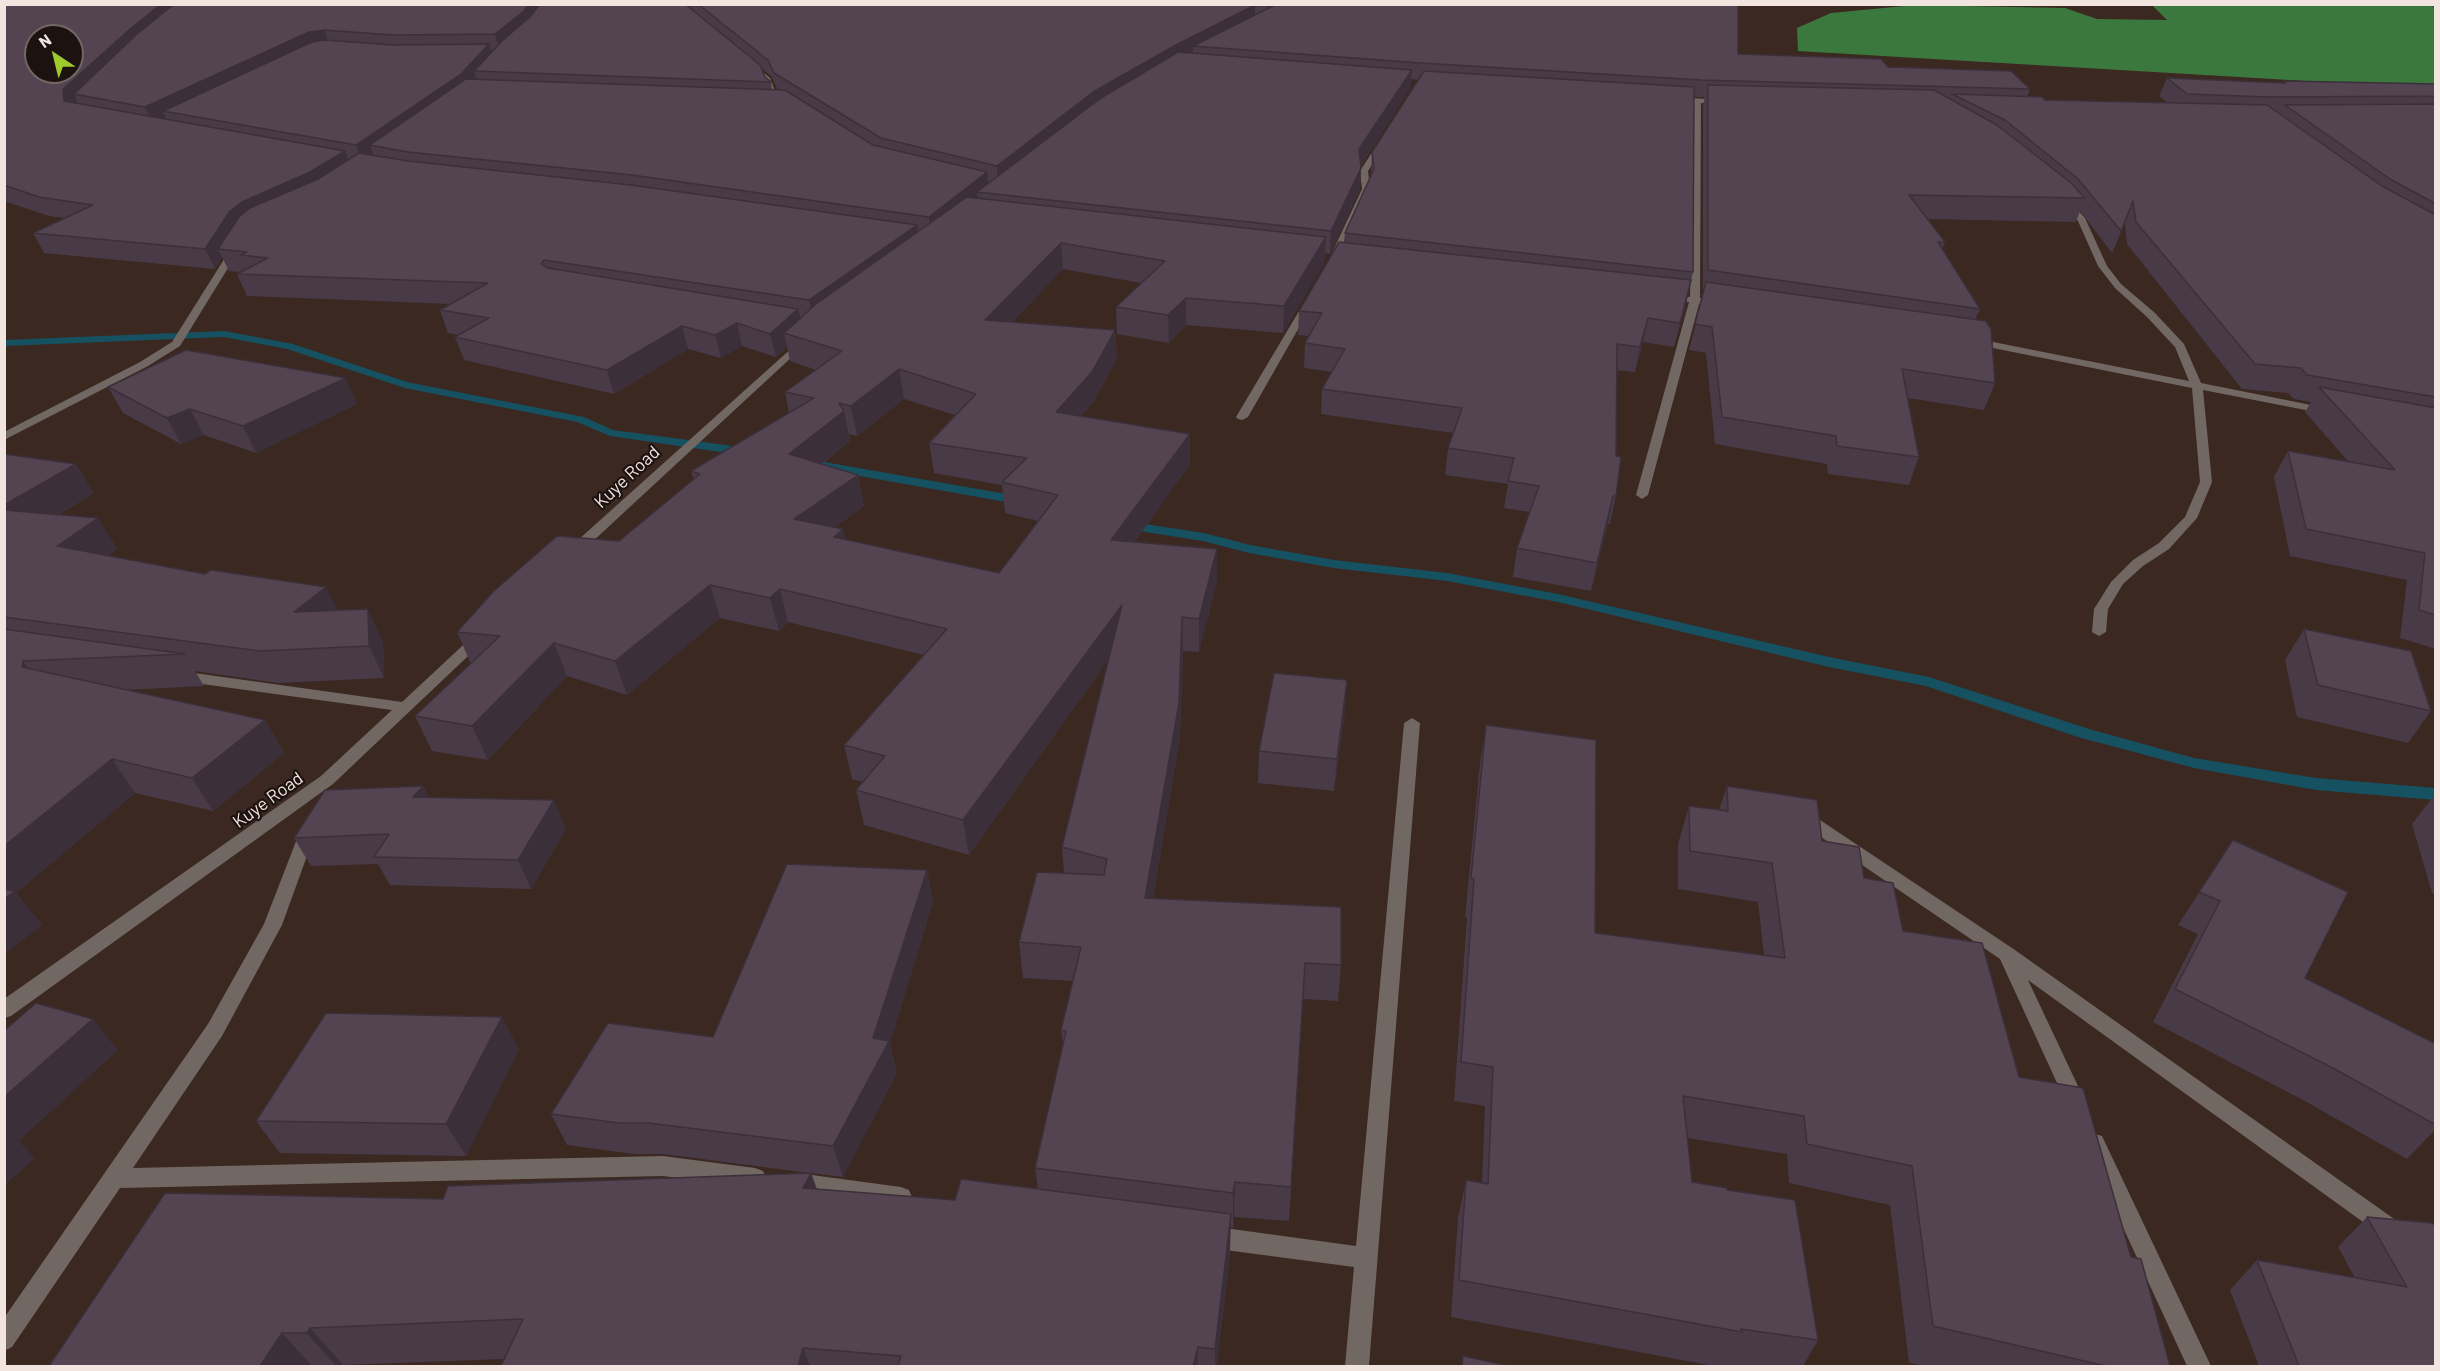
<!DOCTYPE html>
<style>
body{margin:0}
#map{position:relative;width:2440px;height:1371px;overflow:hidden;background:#3b2821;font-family:Barlow,sans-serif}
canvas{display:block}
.frame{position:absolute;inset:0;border:6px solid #f2e5e0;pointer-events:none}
.north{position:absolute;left:24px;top:24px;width:60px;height:60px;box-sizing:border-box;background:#1c1310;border:2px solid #726763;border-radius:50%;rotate:325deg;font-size:16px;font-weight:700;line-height:24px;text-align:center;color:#f2e5e0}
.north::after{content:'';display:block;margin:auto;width:21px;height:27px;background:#9fca2e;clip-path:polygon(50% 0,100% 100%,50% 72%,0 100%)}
</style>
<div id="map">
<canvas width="2440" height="1371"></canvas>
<div class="frame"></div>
<div class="north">N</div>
</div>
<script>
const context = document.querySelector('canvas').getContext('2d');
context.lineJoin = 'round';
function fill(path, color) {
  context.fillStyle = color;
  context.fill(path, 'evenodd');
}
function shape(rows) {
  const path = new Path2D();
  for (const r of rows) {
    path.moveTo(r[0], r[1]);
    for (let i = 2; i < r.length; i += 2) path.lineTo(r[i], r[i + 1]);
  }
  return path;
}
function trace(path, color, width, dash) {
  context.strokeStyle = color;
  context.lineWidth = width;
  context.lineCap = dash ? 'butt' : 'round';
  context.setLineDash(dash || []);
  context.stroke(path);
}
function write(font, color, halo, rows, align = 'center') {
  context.font = font + ' Barlow,sans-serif';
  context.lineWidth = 4.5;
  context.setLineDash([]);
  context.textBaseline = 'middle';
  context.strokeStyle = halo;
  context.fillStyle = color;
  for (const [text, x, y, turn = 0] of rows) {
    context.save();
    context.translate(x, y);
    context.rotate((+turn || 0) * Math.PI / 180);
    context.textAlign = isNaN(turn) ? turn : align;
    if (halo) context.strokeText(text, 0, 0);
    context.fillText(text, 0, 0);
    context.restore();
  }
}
fill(shape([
 [1915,5,2065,8,2097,19,2167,20,2153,6,2123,5,2427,5,2435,7,2435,91,2425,88,1798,51,1797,28,1831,13]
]), '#3b783e');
fill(shape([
 [224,331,293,344,407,382,584,417,613,430,748,448,754,452,748,456,610,436,577,422,405,388,287,349,224,337,4,346,4,340,224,331],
 [813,460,1023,497,1029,501,1023,505,809,467,809,461,813,460],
 [1125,521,1204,533,1250,545,1334,560,1447,573,1558,594,1829,657,1929,677,2089,729,2194,758,2316,778,2436,788,2436,800,2316,790,2194,768,2078,737,1926,686,1829,667,1558,602,1447,581,1334,568,1249,553,1203,541,1120,528,1119,525,1120,522,1125,521]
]), '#155161');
fill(shape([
 [746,61,750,61,770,78,775,91,782,94,782,98,770,93,765,80,746,63,746,61],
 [1674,97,1725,100,1729,102,1725,104,1701,103,1700,298,1720,300,1725,303,1720,306,1699,304,1648,495,1642,499,1636,495,1689,302,1667,300,1662,297,1667,294,1690,297,1693,102,1671,101,1674,97],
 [1378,143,1385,145,1368,171,1370,189,1339,259,1331,261,1329,259,1362,189,1360,171,1378,143],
 [2061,199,2067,199,2085,218,2107,266,2121,284,2155,313,2184,344,2201,383,2326,408,2332,411,2326,414,2203,390,2212,482,2197,518,2169,549,2143,566,2123,584,2108,609,2106,632,2099,636,2092,632,2094,609,2111,582,2133,560,2159,543,2185,517,2200,482,2192,388,1973,344,1968,341,1973,338,2189,381,2175,347,2147,317,2115,288,2098,266,2078,221,2061,203,2061,199],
 [233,245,241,247,180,346,148,366,4,440,4,432,140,362,172,342,233,245],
 [1305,301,1313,303,1248,417,1242,420,1238,419,1236,417,1305,301],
 [803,338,808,341,807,343,578,555,568,555,566,552,568,549,803,338],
 [480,633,485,634,487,637,485,640,333,784,11,1016,4,1018,4,999,321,776,392,710,180,681,173,676,175,673,180,671,402,702,475,634,480,633],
 [1412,718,1420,723,1369,1366,1345,1366,1354,1267,1210,1248,1202,1244,1199,1237,1202,1230,1210,1226,1356,1246,1404,723,1412,718],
 [1805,812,1811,814,2015,950,2397,1221,2400,1228,2397,1235,2389,1238,2381,1235,2028,980,2086,1103,2083,1109,2076,1112,2069,1109,2000,959,1799,822,1797,818,1799,814,1805,812],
 [308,825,314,827,316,831,282,925,222,1036,133,1168,663,1156,755,1168,763,1171,766,1178,763,1185,755,1188,663,1176,120,1188,12,1347,4,1351,4,1318,208,1024,264,924,300,831,302,827,308,825],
 [2095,1134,2102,1136,2211,1366,2187,1366,2084,1143,2088,1136,2095,1134],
 [797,1173,901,1187,909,1190,912,1197,909,1204,901,1207,797,1193,789,1190,786,1183,789,1176,797,1173]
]), '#716763');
fill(shape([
 [4,4,1738,4,1738,54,1888,67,2030,89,2027,97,2045,100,2168,103,2159,96,2167,78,2282,83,2283,81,2436,84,2436,649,2400,638,2407,580,2290,556,2274,477,2288,451,2348,461,2305,412,2311,402,2294,399,2288,393,2242,389,2127,244,2125,223,2112,253,2080,211,2076,222,1927,219,1945,242,1942,249,1980,309,1975,320,1995,383,1984,410,1908,398,1919,457,1909,485,1828,474,1827,464,1715,444,1706,353,1689,350,1703,296,1703,105,1705,97,1694,97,1693,272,1686,304,1674,347,1643,342,1635,372,1616,370,1616,496,1610,524,1608,524,1591,591,1513,577,1517,548,1530,512,1504,508,1508,484,1445,475,1448,448,1453,433,1321,414,1322,389,1332,372,1304,368,1305,343,1309,336,1298,335,1299,311,1344,242,1345,233,1371,175,1372,152,1418,80,1411,79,1410,88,1361,166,1360,189,1330,254,1325,253,1324,263,1283,333,1186,325,1169,343,1117,334,1116,307,1141,283,1063,269,1012,322,1115,330,1117,358,1094,401,1081,416,1190,434,1190,464,1134,542,1217,581,1199,652,1183,651,1180,737,1153,898,1341,965,1338,1001,1303,999,1289,1221,1234,1217,1233,1228,1230,1227,1230,1253,1217,1366,501,1366,504,1359,343,1365,342,1366,49,1366,443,1199,809,1173,663,1154,634,1154,567,1145,551,1114,713,1037,927,870,933,902,890,1043,897,1073,843,1177,811,1173,817,1189,955,1200,1038,1189,1035,1168,1063,1044,1061,1030,1073,981,1023,978,1019,942,1064,873,1062,847,1108,660,969,855,864,825,856,790,863,782,852,779,844,745,924,655,788,622,779,631,720,618,627,695,567,676,488,760,432,751,415,716,471,664,457,632,619,541,694,480,691,471,789,413,785,392,816,370,790,361,787,346,776,357,742,346,721,358,688,349,614,394,464,360,455,337,460,335,448,333,440,310,451,304,247,296,237,274,241,272,229,271,222,257,215,269,44,253,33,233,64,218,49,216,4,201],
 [761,68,771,76,778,90,772,90,771,82,765,77],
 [904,399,955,415,929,443,934,473,1002,485,1005,513,1038,521,999,573,845,540,843,529,835,527,864,506,858,475,822,464,850,441,849,434,857,436],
 [108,387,357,404,256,453,204,435,181,444,123,413],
 [4,454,94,493,58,515,117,548,107,556,338,610,383,641,384,678,278,683,195,671,204,686,125,690,265,720,284,753,213,811,135,793,16,893,42,925,4,954],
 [2304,629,2431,711,2408,743,2297,717,2285,660],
 [1345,711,1334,791,1258,783,1259,751],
 [1486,725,1595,933,1764,956,1758,902,1678,889,1678,844,1689,806,1719,810,1727,786,1822,841,1864,878,1903,931,2019,1077,2131,1257,2170,1366,1924,1366,1909,1363,1890,1205,1789,1183,1787,1154,1687,1138,1692,1182,1727,1190,1818,1340,1803,1366,1734,1366,1725,1365,1725,1366,1714,1366,1451,1317,1458,1218,1466,1180,1482,1183,1485,1106,1454,1101,1467,917,1465,917,1480,763],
 [423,786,429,798,566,829,531,889,390,885,378,864,311,866,294,838],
 [2436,793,2436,894,2432,893,2412,824],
 [2233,840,2305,978,2436,1044,2436,1129,2407,1159,2303,1100,2153,1022,2198,934,2178,925],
 [519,1049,466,1156,280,1153,256,1121],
 [2367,1217,2436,1226,2436,1366,2259,1366,2230,1290,2257,1260,2355,1278,2338,1247]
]), '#483a47');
fill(shape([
 [161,4,186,4,74,94,77,101,71,106,64,101,63,89,129,30],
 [529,4,545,4,500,50,495,34],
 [1267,4,1286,4,1267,14],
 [1255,5,1255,20,1193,46,1193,52,1174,62,998,185,997,166,1093,92,1174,46],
 [324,30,330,46,163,111,166,119,154,125,145,107,309,32],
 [489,44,493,58,474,71,476,78,465,89,370,145,373,154,362,162,356,145],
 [1412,70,1410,88,1358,170,1359,149],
 [345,151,352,169,218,249,222,257,215,269,205,249,230,211,242,202],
 [1361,168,1360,189,1330,254,1331,231],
 [987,172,989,192,977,192,978,201,931,238,929,217],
 [917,225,920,246,813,323,809,300],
 [1326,237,1324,263,1283,333,1284,306],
 [1061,243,1063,269,988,348,985,320],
 [1691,280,1686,304,1674,347,1680,323],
 [1186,298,1186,325,1169,343,1168,315],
 [798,309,803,331,784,333,787,346,776,357,770,334],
 [1648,318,1643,342,1635,372,1640,347],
 [737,323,742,346,721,358,715,335],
 [682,326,688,349,614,394,607,370],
 [1115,330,1117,358,1094,401,1059,442,1056,412],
 [899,369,904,399,857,436,851,406],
 [346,378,357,404,256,453,243,426],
 [190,409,204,435,181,444,167,418],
 [844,411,850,441,796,484,789,454],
 [1190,434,1190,464,1113,573,1111,540],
 [76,464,94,493,15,540,4,523,4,505],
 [858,475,864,506,801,551,794,519],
 [1613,496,1608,524,1591,591,1597,563],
 [98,518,117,548,76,577,57,546],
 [843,529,850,561,834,537],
 [1217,549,1217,581,1199,652,1199,619],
 [710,585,720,618,627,695,615,661],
 [326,587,342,618,294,612],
 [780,589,788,622,779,631,770,598],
 [1122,605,1124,638,969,855,963,820],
 [368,609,383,641,384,678,369,646],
 [1182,617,1183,651,1180,737,1147,933,1145,898],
 [554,643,567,676,488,760,472,726],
 [23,661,45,693,22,667],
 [1347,680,1345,711,1334,791,1337,759],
 [265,720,284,753,213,811,192,778],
 [112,759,135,793,16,893,42,925,4,954,4,846],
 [423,786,437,815,413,797],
 [554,800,566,829,531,889,518,860],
 [927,870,933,902,890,1043,897,1073,843,1177,833,1146,873,1038],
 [502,1017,519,1049,466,1156,446,1124],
 [93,1019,118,1050,19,1141,35,1158,4,1186,4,1097],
 [811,1173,824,1212,803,1188],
 [1235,1182,1234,1217,1233,1228,1233,1193],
 [1231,1214,1230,1253,1217,1366,1215,1366,1215,1349],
 [310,1328,343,1365,342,1366,336,1366,307,1333],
 [282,1333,312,1366,260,1366],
 [1198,1347,1198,1366,1193,1366],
 [803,1348,810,1366,798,1366]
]), '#3b3039');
const building = shape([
 [4,4,161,4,129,30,63,89,64,101,345,151,310,172,242,202,230,211,205,249,33,233,93,205,39,197,4,185,4,4],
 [36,36,72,36,72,72,36,72,36,36],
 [174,4,529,4,524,11,495,34,393,35,324,30,309,32,145,107,74,94,136,35,174,4],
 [540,4,685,4,760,65,765,77,771,82,474,71,502,41,531,16,540,4],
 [698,4,1250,4,1255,5,1174,46,1093,92,997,166,881,138,774,73,768,60,698,4],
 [1277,4,1738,4,1738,54,1881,59,1888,67,2011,71,2030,89,1701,80,1421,63,1193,46,1277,4],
 [325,40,393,45,489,44,461,74,356,145,163,111,312,42,325,40],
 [1178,52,1412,70,1359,149,1361,168,1331,231,977,192,1101,98,1178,52],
 [1424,71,1694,87,1693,272,1345,233,1374,169,1372,152,1424,71],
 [2167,78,2286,83,2283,81,2436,84,2436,96,2270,97,2187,94,2167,78],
 [466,79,785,90,873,145,987,172,929,217,632,175,408,152,370,145,466,79],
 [1708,85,1934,90,1997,125,2071,183,2085,198,1909,195,1945,242,1938,242,1980,309,1708,270,1708,85],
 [1952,94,2042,97,2045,100,2267,105,2382,186,2436,215,2436,397,2307,375,2301,368,2255,364,2136,222,2133,201,2121,231,2078,179,2005,120,1952,94],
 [2436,104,2436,204,2390,179,2285,105,2436,104],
 [359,153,408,161,631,185,917,225,809,300,544,260,541,264,548,268,798,309,770,334,737,323,715,335,682,326,607,370,455,337,489,318,440,310,488,283,237,274,268,258,241,255,247,252,218,249,239,217,250,208,318,179,359,153],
 [967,197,1326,237,1284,306,1186,298,1168,315,1116,307,1165,261,1061,243,985,320,1115,330,1092,372,1056,412,1190,434,1111,540,1217,549,1199,619,1182,617,1179,703,1145,898,1341,907,1341,965,1305,963,1291,1187,1235,1182,1233,1193,1035,1168,1066,1031,1061,1030,1081,947,1019,942,1037,872,1104,875,1107,859,1062,847,1122,605,963,820,856,790,885,756,844,745,947,629,780,589,770,598,710,585,615,661,554,643,472,726,415,716,500,636,457,632,494,591,557,536,619,541,700,474,691,471,814,398,785,392,842,351,784,333,816,304,967,197],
 [899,369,976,394,929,443,1027,458,1002,482,1058,495,999,573,834,537,843,529,794,519,858,475,789,454,844,411,839,403,851,406,899,369],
 [1339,242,1691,280,1680,323,1648,318,1640,347,1617,344,1616,456,1621,457,1616,496,1613,496,1597,563,1517,548,1539,486,1508,481,1514,458,1448,448,1462,408,1322,389,1345,349,1305,343,1322,313,1299,311,1339,242],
 [1706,282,1986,321,1991,329,1995,383,1902,369,1919,457,1837,446,1836,436,1722,417,1712,327,1695,324,1706,282],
 [186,350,346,378,243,426,190,409,167,418,108,387,186,350],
 [2319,387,2436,408,2436,615,2419,610,2425,553,2306,529,2288,451,2395,470,2319,387],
 [4,454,76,464,4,505,4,454],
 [4,510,98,518,57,546,205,574,211,570,326,587,294,612,368,609,369,646,260,651,4,617,4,510],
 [4,629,185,654,23,661,22,667,265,720,192,778,112,759,4,846,4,629],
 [2304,629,2411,651,2431,711,2318,685,2304,629],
 [1274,673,1347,680,1337,759,1259,751,1274,673],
 [1486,725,1596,740,1595,933,1785,958,1772,863,1690,851,1689,806,1728,811,1727,786,1817,800,1822,841,1859,847,1864,878,1893,883,1903,931,1982,943,2019,1077,2083,1088,2131,1257,2141,1259,2170,1366,2106,1366,1933,1326,1912,1166,1807,1144,1804,1116,1683,1096,1692,1182,1727,1188,1727,1190,1795,1200,1818,1340,1741,1329,1742,1332,1459,1280,1466,1180,1488,1184,1493,1067,1461,1062,1474,879,1471,878,1486,725],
 [423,786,413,797,554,800,518,860,374,857,389,834,294,838,325,790,423,786],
 [2233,840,2348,892,2305,978,2436,1044,2436,1125,2331,1067,2175,989,2220,901,2199,892,2233,840],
 [787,864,927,870,873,1038,889,1041,833,1146,649,1123,619,1123,551,1114,608,1023,713,1037,787,864],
 [4,889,15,891,4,899,4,889],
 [36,1003,93,1019,4,1097,4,1031,36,1003],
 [326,1013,502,1017,446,1124,256,1121,326,1013],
 [811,1173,803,1188,955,1200,961,1179,1231,1214,1215,1349,1198,1347,1193,1366,898,1366,901,1356,803,1348,798,1366,501,1366,523,1319,310,1328,307,1333,282,1333,260,1366,49,1366,165,1193,443,1199,448,1186,811,1173],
 [2367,1217,2432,1223,2436,1226,2436,1366,2299,1366,2257,1260,2407,1287,2367,1217],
 [1463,1356,1509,1366,1462,1366,1463,1356]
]);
fill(building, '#544452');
trace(building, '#3b3039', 1.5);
write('18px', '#f2e5e0', '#1c1310', [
 ["Kuye Road",627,477,-43],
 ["Kuye Road",268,800,-36]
]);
</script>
